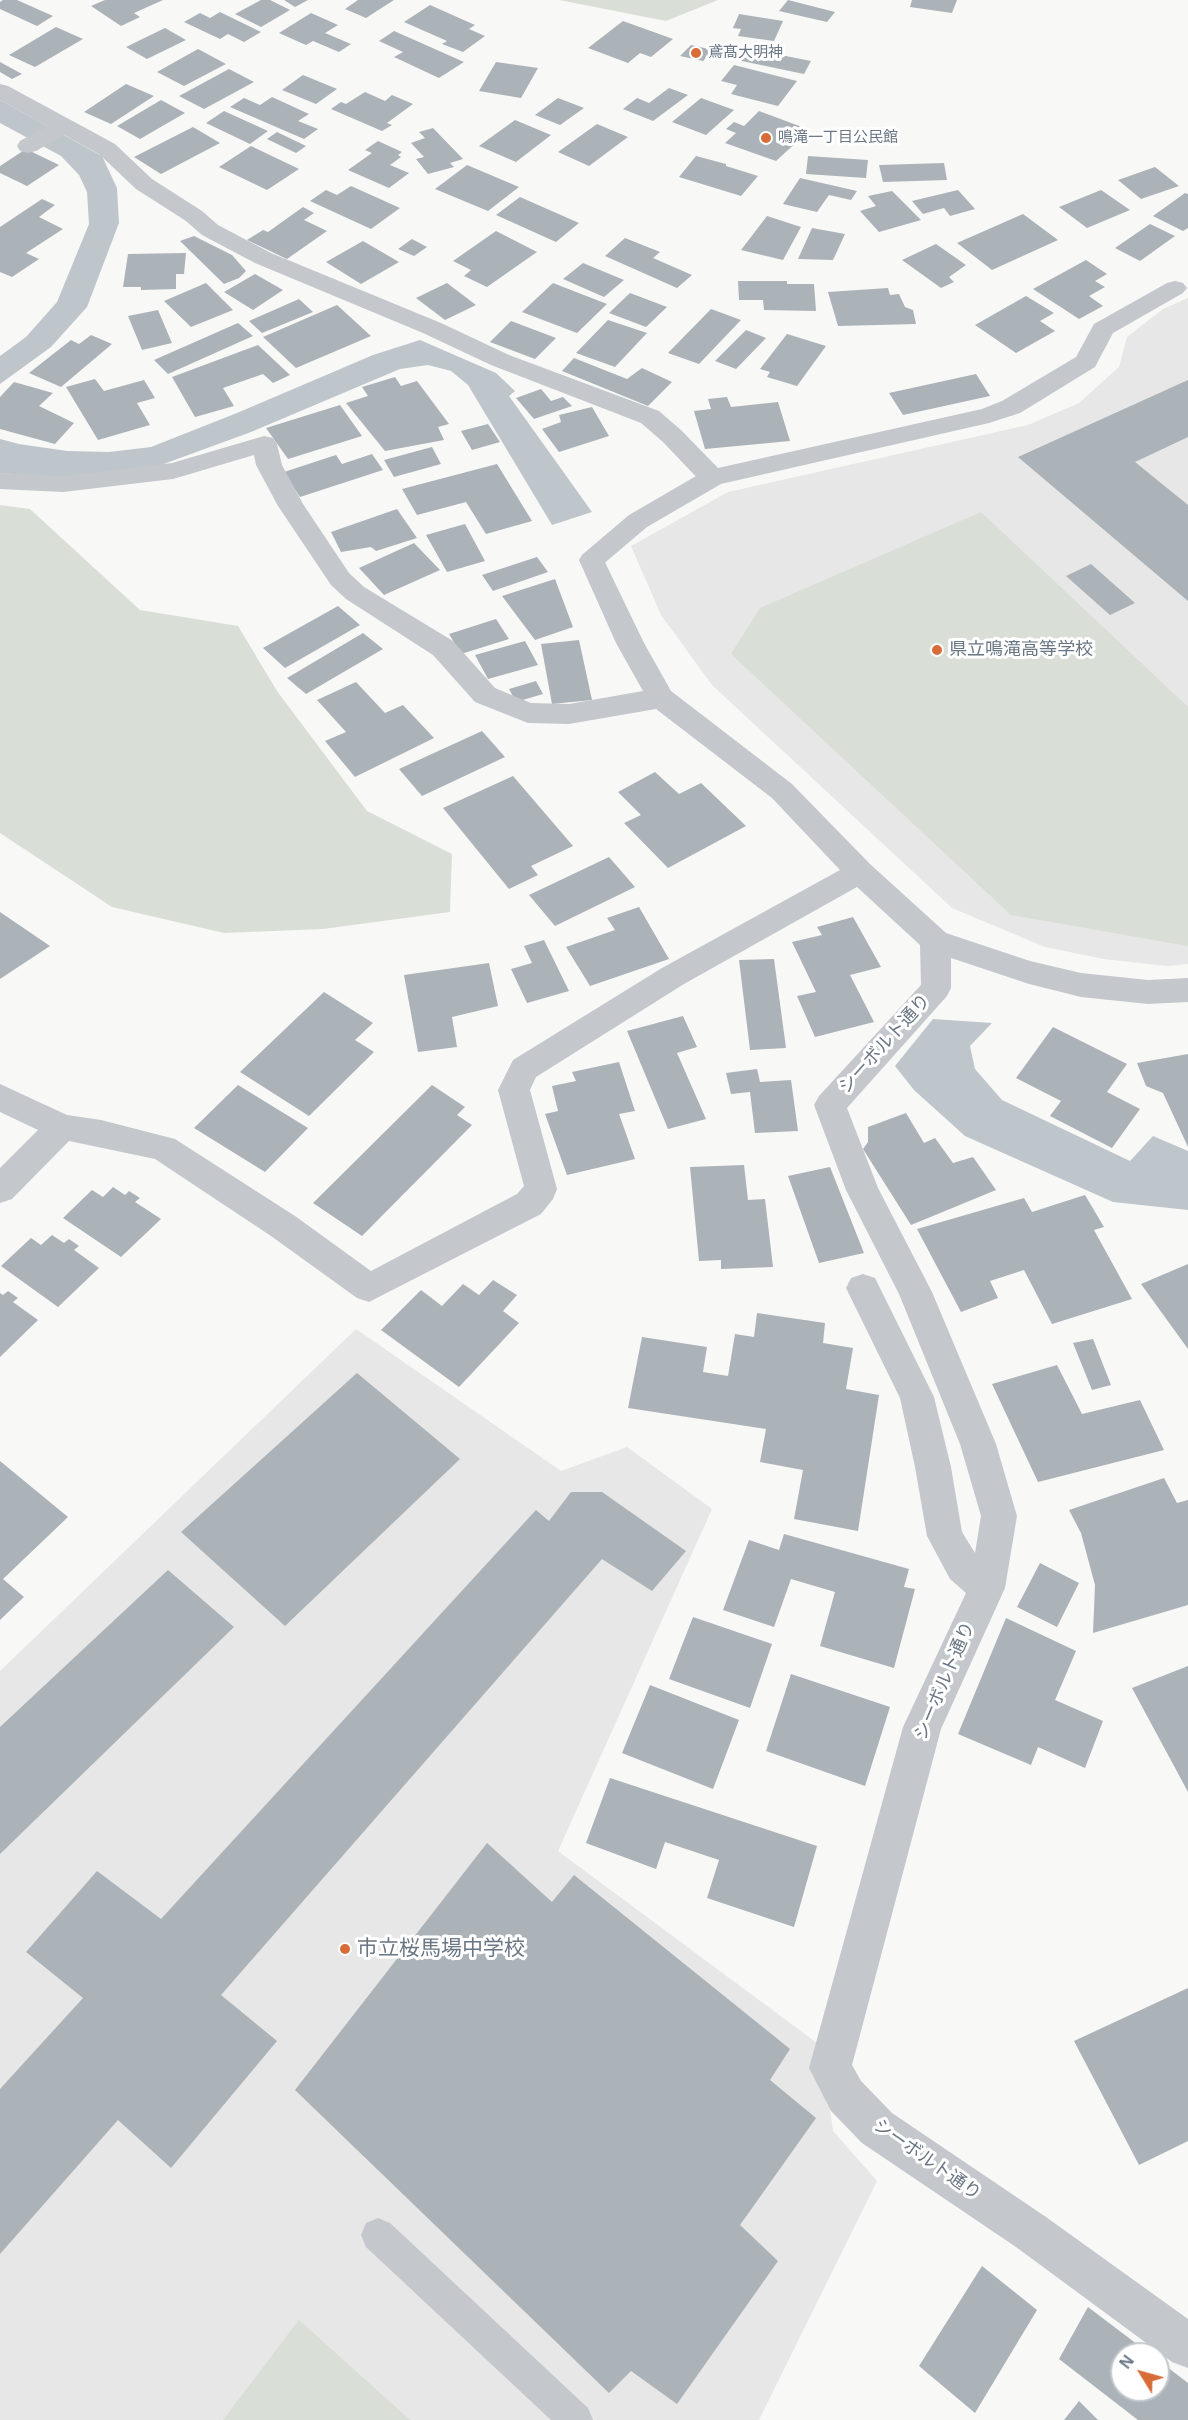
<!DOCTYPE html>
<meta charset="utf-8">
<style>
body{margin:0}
#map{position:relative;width:1188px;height:2420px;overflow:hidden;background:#f8f8f6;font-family:Arial,sans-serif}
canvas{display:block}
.north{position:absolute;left:1110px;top:2342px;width:60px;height:60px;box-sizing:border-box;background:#fff;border:2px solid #c3c8ce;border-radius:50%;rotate:307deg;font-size:16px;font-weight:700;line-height:24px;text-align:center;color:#697684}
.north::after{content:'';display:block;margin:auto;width:21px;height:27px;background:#d76c37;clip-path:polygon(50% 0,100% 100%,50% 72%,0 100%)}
</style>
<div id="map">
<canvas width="1188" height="2420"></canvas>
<div class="north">N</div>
</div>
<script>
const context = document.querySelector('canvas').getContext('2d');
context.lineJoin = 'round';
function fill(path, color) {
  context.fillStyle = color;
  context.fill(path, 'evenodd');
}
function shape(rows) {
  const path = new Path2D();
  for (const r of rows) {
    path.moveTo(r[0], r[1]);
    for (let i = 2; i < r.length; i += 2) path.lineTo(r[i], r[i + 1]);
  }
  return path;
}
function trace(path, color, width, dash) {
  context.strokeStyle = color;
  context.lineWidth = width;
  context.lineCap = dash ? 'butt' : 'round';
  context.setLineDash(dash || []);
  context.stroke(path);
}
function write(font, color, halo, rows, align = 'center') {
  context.font = font + ' Arial,"Noto Sans JP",sans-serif';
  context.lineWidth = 6;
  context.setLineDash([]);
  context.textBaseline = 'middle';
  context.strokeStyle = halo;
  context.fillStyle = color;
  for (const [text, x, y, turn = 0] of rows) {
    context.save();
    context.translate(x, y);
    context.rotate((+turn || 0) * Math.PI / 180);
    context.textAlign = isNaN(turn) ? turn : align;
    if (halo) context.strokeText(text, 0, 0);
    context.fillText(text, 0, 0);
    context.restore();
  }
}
fill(shape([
 [1188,298,1188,964,1167,966,1104,959,1045,947,952,908,712,685,661,615,631,546,728,492,1028,425,1079,403,1119,367,1127,337,1163,309],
 [356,1329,561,1471,627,1447,712,1509,558,1851,821,2046,833,2131,877,2181,759,2420,0,2420,0,1671]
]), '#e6e7e6');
fill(shape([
 [559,0,718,0,666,21],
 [0,505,30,509,140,610,238,626,277,691,367,811,452,854,450,912,323,929,224,933,112,907,0,833],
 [981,512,1188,707,1188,946,1011,915,731,654,760,608],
 [299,2320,410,2420,223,2420]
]), '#d9dfd7');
fill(shape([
 [0,100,102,156,117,188,119,223,87,307,51,347,0,384,0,356,26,337,57,302,89,224,87,192,79,175,61,156,0,123],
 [420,340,496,373,515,391,509,396,592,512,552,525,468,385,451,371,428,365,400,369,251,432,150,469,61,478,0,473,0,439,19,444,67,451,109,452,151,447,237,413,373,355],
 [933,1019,992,1023,970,1046,975,1069,1002,1100,1130,1161,1153,1136,1188,1151,1188,1210,1113,1202,965,1136,914,1090,895,1066]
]), '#bec6cb');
fill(shape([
 [3,0,17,0,53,16,37,26,0,9,0,2],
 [105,0,163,0,134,13,140,17,121,26,91,6],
 [261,0,270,0,290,10,261,27,235,14],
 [284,0,308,0,295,7],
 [358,0,394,0,366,18,345,9],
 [788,0,835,12,827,22,779,11],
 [912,0,957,0,952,13,910,7],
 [430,5,475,25,469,29,485,36,463,52,442,44,447,41,404,22],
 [220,12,261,32,244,42,228,34,220,39,184,22,200,13,210,18],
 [311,13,338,25,325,33,351,44,339,52,313,41,306,45,279,33],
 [739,14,783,21,774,41,738,36,741,29,733,28],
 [623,21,673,39,651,57,640,53,628,63,588,48],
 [56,27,83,39,35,67,9,55],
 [165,28,186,40,147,59,126,47],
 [394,31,419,42,464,62,439,78,394,57,403,52,379,41],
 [691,45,713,50,703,61,680,56],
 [745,48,811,61,804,74,737,60],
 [198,49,226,64,184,86,157,72],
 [0,62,22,74,12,79,0,72],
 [496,62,538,68,521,98,479,91],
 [734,65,797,81,778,106,731,94,737,85,721,81],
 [229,69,254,82,204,109,179,96],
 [303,75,337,89,316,104,282,90],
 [126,84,154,96,111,124,84,112],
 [669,88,688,95,653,121,623,109,637,98,649,103],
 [365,92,385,101,392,95,413,104,387,123,392,125,382,131,331,109,341,102,346,104],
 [272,97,309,114,298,121,318,129,304,139,230,107,244,98,260,105],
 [558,98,584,108,560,125,535,115],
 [701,98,734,110,706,135,672,122],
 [161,100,185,113,140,139,117,126],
 [224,111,268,131,250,144,206,123],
 [759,111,810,130,776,161,725,143,736,133,726,129,734,122,744,126],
 [515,120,551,135,516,162,479,146],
 [597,124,628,137,589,166,558,152],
 [193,127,220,143,161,174,134,157],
 [433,128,463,159,450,163,454,167,428,174,416,159,424,157,411,143,425,138,419,132],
 [277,132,306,146,296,153,267,139],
 [378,141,402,152,398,155,401,157,390,165,409,173,389,188,348,170,372,153,365,150],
 [251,146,299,169,267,190,219,167],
 [26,149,59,165,27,186,0,173,0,166],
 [696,156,726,164,726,166,758,176,741,196,679,177],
 [808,156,868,160,866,178,806,174],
 [944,163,947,180,883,182,879,165],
 [467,165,519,187,488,211,435,189],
 [1155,167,1179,186,1141,199,1118,180],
 [800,178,857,191,851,200,829,195,817,212,783,204],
 [351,186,400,208,371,229,310,201,326,190,337,195],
 [958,190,975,209,950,216,944,208,923,214,912,201],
 [1101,190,1130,210,1087,228,1059,207],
 [892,191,921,220,879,232,860,211,876,206,868,196],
 [1185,193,1188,194,1188,228,1183,231,1153,216],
 [520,197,579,223,556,242,496,215],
 [42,199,55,205,39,217,63,229,26,253,39,259,12,277,0,272,0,227],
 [303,207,314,213,304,220,327,231,287,259,247,240,263,230,268,232],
 [1023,214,1058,240,992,270,957,243],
 [767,216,801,227,783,260,741,250],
 [1150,224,1175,236,1140,261,1115,248],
 [812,228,845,234,833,260,798,259],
 [496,231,537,252,487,287,464,276,471,270,453,261],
 [194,236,232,255,246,271,239,278,224,284,180,241],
 [625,238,660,252,653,258,692,275,677,288,605,256],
 [412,239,427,247,414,256,398,249],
 [363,241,399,262,361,284,326,262],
 [936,244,966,265,949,277,954,282,941,288,902,260],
 [186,253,184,274,176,274,176,289,141,290,141,287,123,287,128,254],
 [1086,260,1107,274,1095,281,1105,287,1089,296,1103,306,1079,319,1033,289],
 [583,263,624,280,604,297,563,279],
 [255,274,283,290,253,310,224,292],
 [738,281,787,281,787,284,814,284,816,311,764,310,763,300,739,300],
 [206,283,233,310,191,327,164,301],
 [447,283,476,305,445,320,416,298],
 [553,283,607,304,577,333,522,312],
 [888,288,890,295,899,294,905,307,913,310,916,324,838,326,828,292],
 [630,293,667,307,646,327,609,313],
 [1026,296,1054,313,1040,321,1055,331,1016,353,975,325],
 [299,299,313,312,262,333,249,321],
 [337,305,371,336,296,368,263,337],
 [711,309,741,320,699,364,668,353],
 [158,310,172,343,142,350,128,316],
 [608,320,647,333,615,367,576,353],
 [511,321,556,338,535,359,490,342],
 [238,323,253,336,168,374,154,360],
 [746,330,766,338,736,369,715,361],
 [787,334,826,346,797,386,767,377,770,372,760,369],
 [91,335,112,344,61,387,29,373,71,340,79,344],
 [258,345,290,375,273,383,263,374,223,388,234,406,195,417,172,377],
 [574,358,627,379,642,368,672,382,648,406,562,371],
 [976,374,990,396,903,415,889,393],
 [395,377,401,386,417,381,449,424,438,427,444,440,385,451,346,403,368,396,362,387],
 [95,379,104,391,144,380,155,398,137,403,150,425,98,440,66,387],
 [1188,380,1188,437,1135,462,1188,505,1188,601,1018,457],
 [14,382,53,393,39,406,74,423,55,444,0,429,0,397],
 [541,389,551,401,563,397,572,406,534,419,516,398],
 [727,397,731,407,778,402,790,441,705,449,694,411,711,409,708,399],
 [340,405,362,436,288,459,266,428],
 [592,407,609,436,559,452,542,429,561,422,559,415],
 [488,424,500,442,472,450,461,431],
 [432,447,441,464,394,477,384,460],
 [372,454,383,470,300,497,284,472,336,455,342,464],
 [497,464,532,521,486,534,466,502,417,515,402,489],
 [397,509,417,538,376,551,371,547,341,552,331,532],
 [465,524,485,561,447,572,426,535],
 [414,543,440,570,384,595,359,568],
 [537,557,548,572,493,591,482,575],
 [1091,564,1135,603,1110,615,1066,576],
 [555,579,573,627,535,640,502,596],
 [338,606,360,625,285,668,263,648],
 [496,619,509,639,461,654,449,634],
 [363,633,383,649,306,694,287,678],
 [579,640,592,700,552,704,541,644],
 [525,641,538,665,488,679,475,655],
 [536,681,543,694,516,702,509,689],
 [356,682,385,713,403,705,434,738,355,777,325,741,346,732,317,700],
 [482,731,505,757,422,796,399,769],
 [655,772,679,794,701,783,746,826,668,868,624,823,641,815,618,792],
 [513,776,573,846,531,866,538,875,509,889,443,808],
 [609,857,635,887,555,926,529,895],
 [639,907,669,959,590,986,566,947,615,930,607,918],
 [0,912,50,946,0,979],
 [853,917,881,967,850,975,874,1022,815,1037,797,996,816,992,792,942,822,935,817,927],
 [544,940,569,991,527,1003,511,969,532,963,524,946],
 [774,959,786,1048,750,1050,739,960],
 [489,963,498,1006,452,1017,457,1047,418,1052,404,975],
 [324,992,373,1023,355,1040,374,1052,309,1116,240,1072],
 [683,1016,697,1047,677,1053,706,1119,668,1129,627,1031],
 [1053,1027,1127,1064,1107,1092,1140,1109,1112,1148,1050,1116,1061,1101,1016,1078],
 [1188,1054,1188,1147,1163,1093,1146,1086,1137,1063],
 [619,1062,635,1111,619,1114,635,1159,567,1175,545,1114,558,1111,552,1086,576,1081,572,1072],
 [757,1069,760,1082,791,1080,798,1131,755,1133,750,1092,731,1094,726,1073],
 [238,1085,308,1128,265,1172,194,1128],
 [432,1085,465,1107,457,1115,472,1125,362,1236,313,1203],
 [906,1113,924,1143,935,1138,953,1163,973,1157,996,1190,911,1225,863,1149,868,1142,868,1127],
 [744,1165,748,1200,765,1199,773,1267,721,1269,721,1260,699,1261,690,1167],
 [830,1167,864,1253,819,1263,788,1176],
 [113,1187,125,1195,129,1191,140,1198,135,1202,161,1219,121,1257,63,1218,92,1190,103,1197],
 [1085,1195,1104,1227,1094,1230,1132,1299,1052,1324,1024,1270,990,1281,998,1298,961,1312,917,1229,1024,1198,1032,1212],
 [52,1235,64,1243,69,1239,79,1246,74,1250,99,1268,58,1307,1,1266,31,1238,41,1245],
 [1188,1264,1188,1349,1141,1284],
 [493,1280,517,1295,503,1311,519,1323,459,1387,381,1330,421,1290,442,1306,463,1284,479,1295],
 [8,1291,18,1298,13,1302,38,1320,0,1357,0,1293,3,1295],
 [757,1313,825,1323,823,1343,853,1348,846,1389,879,1395,858,1531,794,1519,803,1470,760,1462,766,1429,628,1408,642,1337,707,1347,703,1372,728,1376,735,1334,754,1337],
 [1093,1339,1111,1385,1092,1390,1073,1343],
 [1057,1365,1082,1414,1140,1400,1164,1450,1038,1482,992,1384],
 [357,1373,460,1459,285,1626,181,1532],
 [0,1461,68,1517,3,1579,24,1597,0,1620],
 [1164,1478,1177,1503,1188,1500,1188,1605,1093,1633,1095,1585,1081,1533,1069,1510],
 [571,1492,602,1492,686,1551,652,1591,602,1559,221,1995,277,2041,171,2168,118,2120,0,2254,0,2089,83,1998,26,1952,97,1871,161,1919,536,1510,549,1521],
 [784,1534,909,1569,904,1587,915,1589,894,1668,820,1646,835,1592,791,1579,774,1627,723,1610,749,1540,779,1550],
 [1040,1563,1079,1583,1057,1627,1017,1607],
 [168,1570,234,1627,0,1854,0,1727],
 [693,1617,772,1644,750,1708,669,1679],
 [1006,1618,1076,1651,1055,1700,1103,1721,1085,1768,1038,1747,1031,1765,958,1734],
 [1188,1666,1188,1792,1132,1688],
 [791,1674,890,1707,865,1786,766,1751],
 [650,1685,739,1720,713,1789,622,1753],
 [610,1778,817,1846,794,1927,707,1898,719,1860,665,1842,656,1869,586,1843],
 [487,1843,552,1902,574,1875,790,2049,770,2080,816,2118,740,2225,778,2261,677,2404,631,2371,609,2393,295,2090],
 [1188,1988,1188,2141,1139,2165,1074,2041],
 [982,2266,1037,2310,975,2413,919,2366],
 [1088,2307,1150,2354,1122,2354,1122,2390,1158,2390,1158,2360,1188,2383,1188,2420,1138,2420,1059,2359],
 [1079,2401,1098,2420,1064,2420]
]), '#abb2b8');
fill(shape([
 [378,2218,390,2223,588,2408,593,2420,551,2420,366,2247,361,2235,366,2223,378,2218]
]), '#c4c7cb');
fill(shape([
 [0,84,8,86,115,144,152,179,202,211,218,225,271,253,441,323,509,355,659,411,681,430,718,468,982,409,1002,401,1076,357,1094,324,1167,283,1175,281,1183,283,1187,288,1183,293,1113,333,1095,367,1020,413,989,423,712,486,703,484,663,442,641,423,491,365,423,333,255,263,202,235,186,221,136,189,99,154,64,135,36,151,28,153,20,151,17,146,20,141,47,126,0,100,0,84],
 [264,436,273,438,277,444,282,465,303,504,349,573,364,587,453,641,495,688,531,703,569,704,643,691,616,643,579,560,583,554,592,551,601,554,644,643,671,691,792,784,870,864,946,933,1030,961,1081,973,1148,980,1188,978,1188,1002,1148,1004,1081,997,1029,984,951,958,951,988,947,996,847,1108,878,1188,932,1292,996,1444,1017,1516,1005,1588,941,1729,852,2065,861,2081,892,2113,1046,2217,1188,2319,1188,2368,1172,2362,1016,2247,862,2143,831,2111,809,2068,903,1727,966,1593,950,1579,927,1536,915,1467,900,1398,846,1288,851,1278,863,1274,875,1278,934,1397,951,1467,962,1532,975,1553,981,1516,960,1444,899,1294,846,1190,814,1105,819,1096,921,985,920,945,857,887,684,984,536,1077,530,1090,557,1189,553,1199,541,1214,369,1302,357,1298,271,1236,155,1159,69,1141,12,1199,0,1203,0,1168,38,1130,0,1112,0,1084,67,1115,101,1120,175,1139,295,1216,371,1271,517,1194,524,1186,498,1090,513,1060,662,968,840,870,772,798,656,709,569,724,528,723,475,702,433,655,346,599,331,585,278,506,256,465,254,455,173,479,63,492,0,489,0,473,63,476,172,463,264,436]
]), '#c4c7cb');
fill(shape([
 [712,470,721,472,725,478,721,484,647,527,601,566,592,569,583,566,579,560,583,554,629,515,703,472,712,470]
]), '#c4c7cb');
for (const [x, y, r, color] of [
 [696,53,6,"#d76c37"],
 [766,138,6,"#d76c37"],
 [937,650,6,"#d76c37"],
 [345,1949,6,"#d76c37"]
]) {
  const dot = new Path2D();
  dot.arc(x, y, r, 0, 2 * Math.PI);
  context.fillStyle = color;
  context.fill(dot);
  trace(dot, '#fff', 2);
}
write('15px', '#697684', '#fff', [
 ["鳶髙大明神",708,53],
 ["鳴滝一丁目公民館",778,138]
], 'left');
write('18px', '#697684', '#fff', [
 ["県立鳴滝高等学校",949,650]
], 'left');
write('18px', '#697684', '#fff', [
 ["シーボルト通り",885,1044,-48],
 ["シーボルト通り",945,1681,-67],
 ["シーボルト通り",927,2160,35]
]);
write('21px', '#697684', '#fff', [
 ["市立桜馬場中学校",357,1949]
], 'left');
</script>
